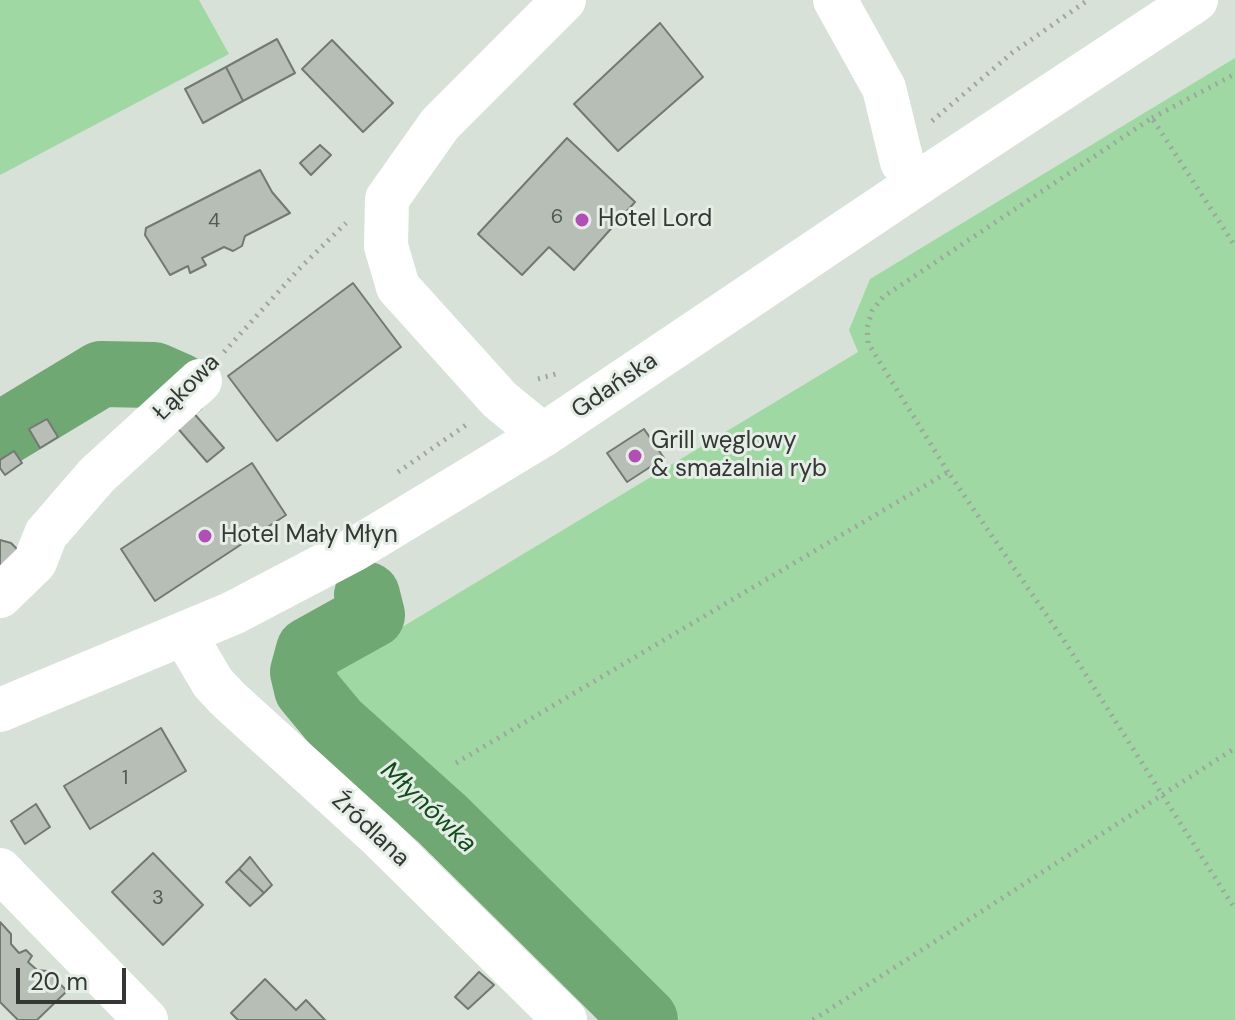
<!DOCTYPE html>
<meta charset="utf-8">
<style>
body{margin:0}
#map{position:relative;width:1235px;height:1020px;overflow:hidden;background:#d8e1d8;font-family:"DM Sans",sans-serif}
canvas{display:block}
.scale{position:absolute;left:16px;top:968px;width:110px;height:36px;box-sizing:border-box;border:4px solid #343734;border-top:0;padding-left:10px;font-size:24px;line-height:28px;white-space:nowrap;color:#343734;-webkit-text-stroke:6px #e5eee6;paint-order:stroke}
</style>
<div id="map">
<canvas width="1235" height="1020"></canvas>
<div class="scale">20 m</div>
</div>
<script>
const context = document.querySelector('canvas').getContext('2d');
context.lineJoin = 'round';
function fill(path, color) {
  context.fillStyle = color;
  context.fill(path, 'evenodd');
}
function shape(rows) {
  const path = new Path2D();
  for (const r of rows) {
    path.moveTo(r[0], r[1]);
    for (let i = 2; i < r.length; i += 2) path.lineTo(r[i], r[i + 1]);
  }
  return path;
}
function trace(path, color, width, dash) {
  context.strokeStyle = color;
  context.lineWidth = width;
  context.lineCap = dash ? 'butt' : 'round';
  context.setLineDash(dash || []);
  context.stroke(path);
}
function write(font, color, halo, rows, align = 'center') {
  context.font = font + ' "DM Sans",sans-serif';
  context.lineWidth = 6;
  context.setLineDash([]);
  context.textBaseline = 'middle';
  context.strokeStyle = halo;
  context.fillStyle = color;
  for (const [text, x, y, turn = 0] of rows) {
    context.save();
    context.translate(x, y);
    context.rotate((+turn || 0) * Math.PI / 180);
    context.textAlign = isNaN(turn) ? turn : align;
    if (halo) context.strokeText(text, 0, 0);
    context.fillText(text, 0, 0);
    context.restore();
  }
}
fill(shape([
 [0,0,199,0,229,54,0,175],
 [1235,58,1235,1020,665,1020,336,692,331,670,858,352,849,330,870,279]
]), '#9fd8a2');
trace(shape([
 [0,435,101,374,154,375,179,386],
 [367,595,372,615,309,650,303,672,307,689,336,724,443,820,645,1020]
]), '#70a874', 66);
const building = shape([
 [660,23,703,77,618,151,574,104,660,23],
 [277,39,295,73,243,101,226,67,277,39],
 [332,40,393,103,363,132,302,69,332,40],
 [226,67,243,101,203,123,185,89,226,67],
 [567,138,635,202,574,270,549,247,522,275,478,234,567,138],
 [320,145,331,155,311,175,300,163,320,145],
 [260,170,272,192,290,213,245,236,242,246,233,251,224,247,202,258,206,265,190,273,188,266,170,275,145,235,146,228,260,170],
 [353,283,401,347,277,441,228,376,353,283],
 [191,410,224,448,207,462,174,424,191,410],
 [47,419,58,437,40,448,29,429,47,419],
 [644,429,664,458,627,482,607,453,644,429],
 [14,451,22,463,5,475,0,468,0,460,14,451],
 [252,463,286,515,155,601,121,549,252,463],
 [0,540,11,543,27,559,0,583,0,540],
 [161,728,186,771,90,829,64,786,161,728],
 [36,804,50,827,25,844,11,821,36,804],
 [153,853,203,905,163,945,112,892,153,853],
 [250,857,272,885,264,893,239,869,250,857],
 [239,869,264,893,250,906,226,882,239,869],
 [0,922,11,934,11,944,19,953,26,950,32,956,28,962,37,970,47,971,67,991,37,1020,18,1020,0,1002,0,922],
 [479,972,494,985,468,1009,455,997,479,972],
 [265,979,296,1010,306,1000,325,1020,238,1020,231,1013,265,979]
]);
fill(building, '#b6beb6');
trace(building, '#727972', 2);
trace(shape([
 [1152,118,1235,74],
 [932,121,1012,53,1088,0],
 [224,352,299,269,346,223],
 [538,379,559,373],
 [398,472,469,423],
 [948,472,868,343,867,328,872,311,883,297,1152,118,1235,246],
 [456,763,948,472,1065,642,1235,909],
 [813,1020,1235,748]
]), '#9ea59e', 5, [2, 6]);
trace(shape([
 [835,0,884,88,902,162,918,183],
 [543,435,500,400,398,287,386,246,387,199,440,124,564,0],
 [0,596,35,562,46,534,97,475,200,381],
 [184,634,213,683,228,699,381,838,565,1020],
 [0,870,146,1020]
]), '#fff', 44);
trace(shape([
 [0,710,233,613,355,549,543,435,918,183,1196,0]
]), '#fff', 44);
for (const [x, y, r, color] of [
 [582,220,8,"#b24fb6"],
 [635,456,8,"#b24fb6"],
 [205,536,8,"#b24fb6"]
]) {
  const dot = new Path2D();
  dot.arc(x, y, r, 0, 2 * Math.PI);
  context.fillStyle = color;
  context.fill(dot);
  trace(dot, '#e5eee6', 3);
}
write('20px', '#545954', null, [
 ["6",557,218],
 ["4",214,222],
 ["1",125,779],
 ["3",158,899]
]);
write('24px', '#343734', '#e5eee6', [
 ["Hotel Lord",598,220],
 ["Grill węglowy",651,442],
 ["& smażalnia ryb",651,470],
 ["Hotel Mały Młyn",221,536]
], 'left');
write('24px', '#343734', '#e5eee6', [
 ["Gdańska",615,386,-34],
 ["Łąkowa",187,388,-45],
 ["Źródlana",370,830,43]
]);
write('italic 26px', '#104d1b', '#e5eee6', [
 ["Młynówka",428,808,43]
]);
</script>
